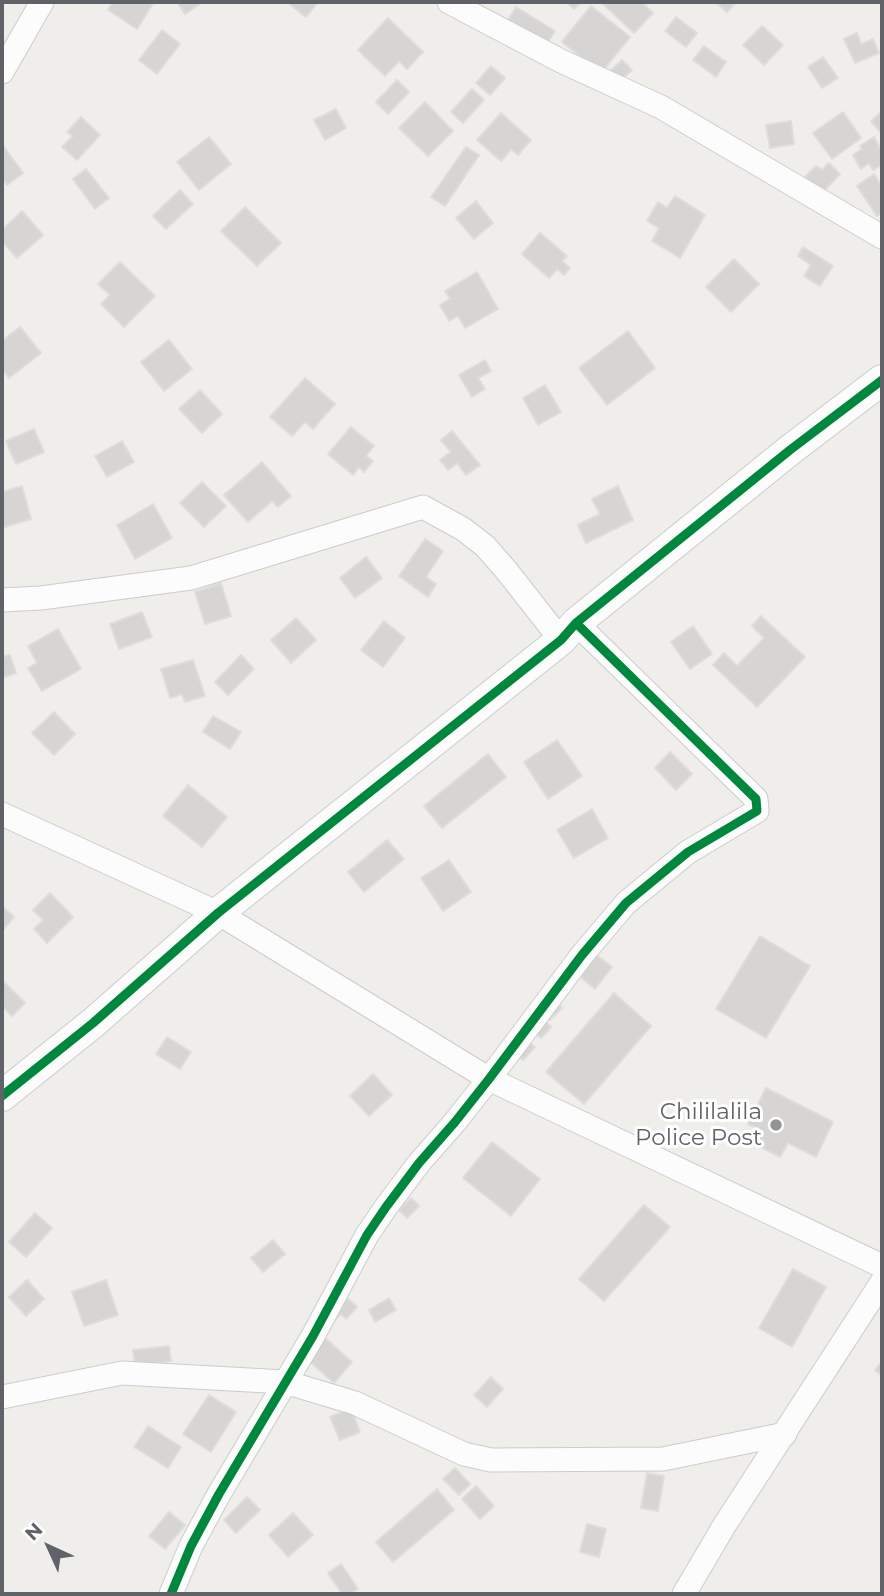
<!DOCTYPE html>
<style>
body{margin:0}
#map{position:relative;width:884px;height:1596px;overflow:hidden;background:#efeeea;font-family:Montserrat,sans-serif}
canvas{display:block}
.frame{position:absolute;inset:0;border:4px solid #5f6368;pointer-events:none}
.north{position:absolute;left:14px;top:1512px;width:70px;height:70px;-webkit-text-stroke:5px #fff;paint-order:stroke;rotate:315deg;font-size:19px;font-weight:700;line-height:28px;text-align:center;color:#5f6368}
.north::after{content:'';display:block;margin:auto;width:24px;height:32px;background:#5f6368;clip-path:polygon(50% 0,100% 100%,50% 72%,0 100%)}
</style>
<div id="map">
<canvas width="884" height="1596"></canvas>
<div class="frame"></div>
<div class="north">N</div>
</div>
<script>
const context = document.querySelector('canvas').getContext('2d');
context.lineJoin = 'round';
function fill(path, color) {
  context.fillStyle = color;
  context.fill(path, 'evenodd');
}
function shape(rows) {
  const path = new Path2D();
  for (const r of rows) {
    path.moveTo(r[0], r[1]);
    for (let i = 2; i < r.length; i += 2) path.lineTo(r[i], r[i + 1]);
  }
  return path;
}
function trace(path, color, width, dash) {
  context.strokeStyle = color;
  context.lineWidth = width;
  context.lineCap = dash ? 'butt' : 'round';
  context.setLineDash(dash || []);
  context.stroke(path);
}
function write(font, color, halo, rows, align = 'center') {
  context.font = font + ' Montserrat,sans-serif';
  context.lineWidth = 6;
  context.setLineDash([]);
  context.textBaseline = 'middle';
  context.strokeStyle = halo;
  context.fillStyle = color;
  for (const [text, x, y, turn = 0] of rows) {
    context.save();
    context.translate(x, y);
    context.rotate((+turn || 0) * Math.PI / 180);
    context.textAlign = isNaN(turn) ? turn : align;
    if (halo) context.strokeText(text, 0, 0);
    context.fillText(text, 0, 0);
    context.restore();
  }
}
const building = shape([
 [113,2,154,2,137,29,108,10,113,2],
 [177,2,203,2,185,14,177,2],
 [287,2,318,2,306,17,287,2],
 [566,2,581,2,574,9,566,2],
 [601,2,641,2,653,13,634,33,601,2],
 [715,2,736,2,727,12,715,2],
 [591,6,630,37,601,73,562,42,591,6],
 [516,7,555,31,542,51,504,27,516,7],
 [676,17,697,33,686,47,665,31,676,17],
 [388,18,423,52,407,69,399,61,385,76,358,50,388,18],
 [762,26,783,45,764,65,743,45,762,26],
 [162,30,180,44,157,74,139,60,162,30],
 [857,33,861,44,873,39,879,53,855,63,844,39,857,33],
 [704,46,726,62,716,77,693,60,704,46],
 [823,57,838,78,822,88,808,67,823,57],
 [622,60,632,70,620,81,610,71,622,60],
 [491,66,505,78,490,95,476,83,491,66],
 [397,80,409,92,388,114,376,102,397,80],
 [472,89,484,100,463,123,451,112,472,89],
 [425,102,453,131,428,156,399,128,425,102],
 [336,109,346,128,325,140,314,120,336,109],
 [843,112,861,138,832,159,813,133,843,112],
 [881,112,882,114,882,134,871,121,881,112],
 [501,113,531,140,518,155,511,149,501,161,477,140,501,113],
 [81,117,100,135,77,160,62,147,73,136,67,132,81,117],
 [791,121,794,144,770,148,766,125,791,121],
 [209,137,231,164,199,190,177,162,209,137],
 [874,137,882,151,882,165,873,170,869,163,861,169,853,155,862,149,860,146,874,137],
 [2,144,23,173,7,185,2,177,2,144],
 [466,147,479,155,445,206,431,197,466,147],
 [829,163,840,174,819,196,812,184,805,177,816,166,822,170,829,163],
 [86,169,109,198,95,209,73,179,86,169],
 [874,174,882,187,882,212,877,216,857,186,874,174],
 [180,190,193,204,166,229,153,216,180,190],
 [675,196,705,215,680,258,652,241,659,228,647,221,658,202,667,208,675,196],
 [476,201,493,223,474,239,456,218,476,201],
 [245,207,281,243,257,266,221,231,245,207],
 [22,211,43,235,17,258,2,241,2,230,22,211],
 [540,233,567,256,562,261,570,268,564,275,557,269,549,278,522,254,540,233],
 [803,247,833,266,820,286,804,276,811,265,798,256,803,247],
 [734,259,759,284,731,312,706,287,734,259],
 [120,262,155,296,124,327,101,304,110,295,98,284,120,262],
 [477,272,498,309,465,328,458,316,449,321,440,305,450,299,445,291,477,272],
 [20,327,41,353,9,378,2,368,2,341,20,327],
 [628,331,655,368,607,405,579,368,628,331],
 [169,340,192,369,164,391,141,362,169,340],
 [485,360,491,371,478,378,485,389,472,397,459,375,485,360],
 [305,378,335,404,313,429,305,422,292,436,270,417,305,378],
 [545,385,561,412,538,425,523,398,545,385],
 [200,390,222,414,202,433,179,409,200,390],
 [351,427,374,446,366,456,373,461,364,472,359,467,353,475,328,454,351,427],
 [34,429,44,452,16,464,6,441,34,429],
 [452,431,480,465,466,475,457,463,448,470,440,460,451,452,441,440,452,431],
 [122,441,134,462,107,477,95,456,122,441],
 [262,462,291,496,278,507,272,501,248,522,224,495,262,462],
 [202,482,226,506,204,527,180,503,202,482],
 [22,486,31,519,2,528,2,492,22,486],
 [618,486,633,520,586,543,578,525,600,514,592,499,618,486],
 [153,504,172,538,135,559,117,525,153,504],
 [425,539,443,551,426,577,436,584,428,597,399,576,425,539],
 [366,557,382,578,355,598,340,578,366,557],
 [221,583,231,616,205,624,195,592,221,583],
 [142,612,152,637,119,649,110,624,142,612],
 [761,616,805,657,757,707,713,665,724,653,737,666,764,638,752,626,761,616],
 [296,618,316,640,291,663,271,640,296,618],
 [384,621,405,638,383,667,361,650,384,621],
 [693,626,712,654,690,669,671,642,693,626],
 [58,629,81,669,42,691,28,668,37,663,28,646,58,629],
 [10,655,16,673,2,678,2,657,10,655],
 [241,655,254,669,228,695,215,682,241,655],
 [193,660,205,696,185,702,182,694,170,698,161,669,193,660],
 [54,712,75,734,54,755,32,733,54,712],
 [213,716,241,732,230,749,203,732,213,716],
 [557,740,582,776,548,799,524,762,557,740],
 [670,752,692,774,676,790,655,768,670,752],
 [488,754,506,777,442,828,424,806,488,754],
 [188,785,227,817,202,847,163,816,188,785],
 [592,809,608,838,574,858,557,830,592,809],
 [387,840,404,859,364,892,348,872,387,840],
 [449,860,471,892,443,911,421,878,449,860],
 [50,893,73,917,47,943,34,929,43,920,33,910,50,893],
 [2,906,14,917,2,931,2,906],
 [760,936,810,966,766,1038,716,1009,760,936],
 [595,954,612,967,595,989,578,975,595,954],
 [2,980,25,1003,12,1016,2,1006,2,980],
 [614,993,651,1026,584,1104,546,1072,614,993],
 [556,1001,562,1008,550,1020,543,1014,556,1001],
 [544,1020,551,1027,541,1038,533,1032,544,1020],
 [167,1037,191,1052,180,1069,156,1054,167,1037],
 [526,1040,535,1047,523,1060,515,1053,526,1040],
 [373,1074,392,1095,369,1116,350,1096,373,1074],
 [766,1088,833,1122,816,1157,788,1143,780,1157,755,1144,762,1131,748,1124,766,1088],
 [492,1142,540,1179,511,1216,463,1178,492,1142],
 [411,1198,419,1206,407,1218,399,1210,411,1198],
 [644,1205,670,1227,604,1301,579,1279,644,1205],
 [35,1213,52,1228,26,1257,9,1242,35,1213],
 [273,1240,285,1254,263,1272,251,1258,273,1240],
 [793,1269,826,1287,792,1347,759,1328,793,1269],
 [27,1280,44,1299,26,1316,9,1297,27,1280],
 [106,1280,118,1315,84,1326,72,1292,106,1280],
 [346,1297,357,1307,346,1319,341,1314,335,1320,330,1314,346,1297],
 [389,1298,396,1310,375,1322,369,1310,389,1298],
 [325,1338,352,1362,334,1383,307,1359,325,1338],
 [169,1346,171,1361,135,1366,133,1350,169,1346],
 [882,1362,882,1376,875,1370,882,1362],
 [491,1377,503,1389,487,1407,474,1395,491,1377],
 [209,1395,236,1412,211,1452,183,1434,209,1395],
 [351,1408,360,1432,340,1440,330,1417,351,1408],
 [148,1426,181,1447,168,1468,134,1447,148,1426],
 [455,1468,470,1484,459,1495,443,1479,455,1468],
 [647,1473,664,1476,658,1511,641,1508,647,1473],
 [476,1486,494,1506,480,1519,462,1499,476,1486],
 [437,1489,454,1510,393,1562,376,1542,437,1489],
 [247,1497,260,1510,236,1533,224,1520,247,1497],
 [169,1512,185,1525,165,1549,149,1536,169,1512],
 [293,1513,313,1535,288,1557,269,1535,293,1513],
 [587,1524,606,1529,599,1557,580,1552,587,1524],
 [341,1564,358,1589,349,1594,342,1594,328,1573,341,1564]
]);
fill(building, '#d6d5d3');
trace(building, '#deddd9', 2);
const minor = shape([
 [449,2,561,61,661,107,882,237],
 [2,72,42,2],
 [2,600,41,598,191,578,423,507,463,529,485,546,506,570,561,640],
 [2,814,218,913,489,1079,882,1266],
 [2,1397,122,1373,285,1382,355,1403,464,1454,491,1460,663,1459,785,1434],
 [171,1594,191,1546,219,1494,313,1336,367,1235,386,1207,419,1163,455,1122,489,1079,582,955,626,903,688,852,757,811,756,799,576,623],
 [684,1594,724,1526,882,1282]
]);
const tertiary = shape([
 [2,1096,93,1023,218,913,561,640,576,623,790,450,882,380]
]);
trace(minor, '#cbcccc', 25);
trace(tertiary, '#cbcccc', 32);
trace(minor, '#fdfcfc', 23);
trace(tertiary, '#fdfcfc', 30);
trace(shape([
 [2,1096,93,1023,218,913,561,640,576,623,790,450,882,380],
 [171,1594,191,1546,219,1494,313,1336,367,1235,386,1207,419,1163,455,1122,489,1079,582,955,626,903,688,852,757,811,756,799,576,623]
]), '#00873e', 9);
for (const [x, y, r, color] of [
 [776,1125,7,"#919496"]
]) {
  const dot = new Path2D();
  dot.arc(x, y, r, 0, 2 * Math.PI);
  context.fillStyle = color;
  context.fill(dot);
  trace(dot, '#fff', 2.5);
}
write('23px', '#5f6368', '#fff', [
 ["Chililalila",762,1112],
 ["Police Post",762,1138]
], 'right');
</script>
